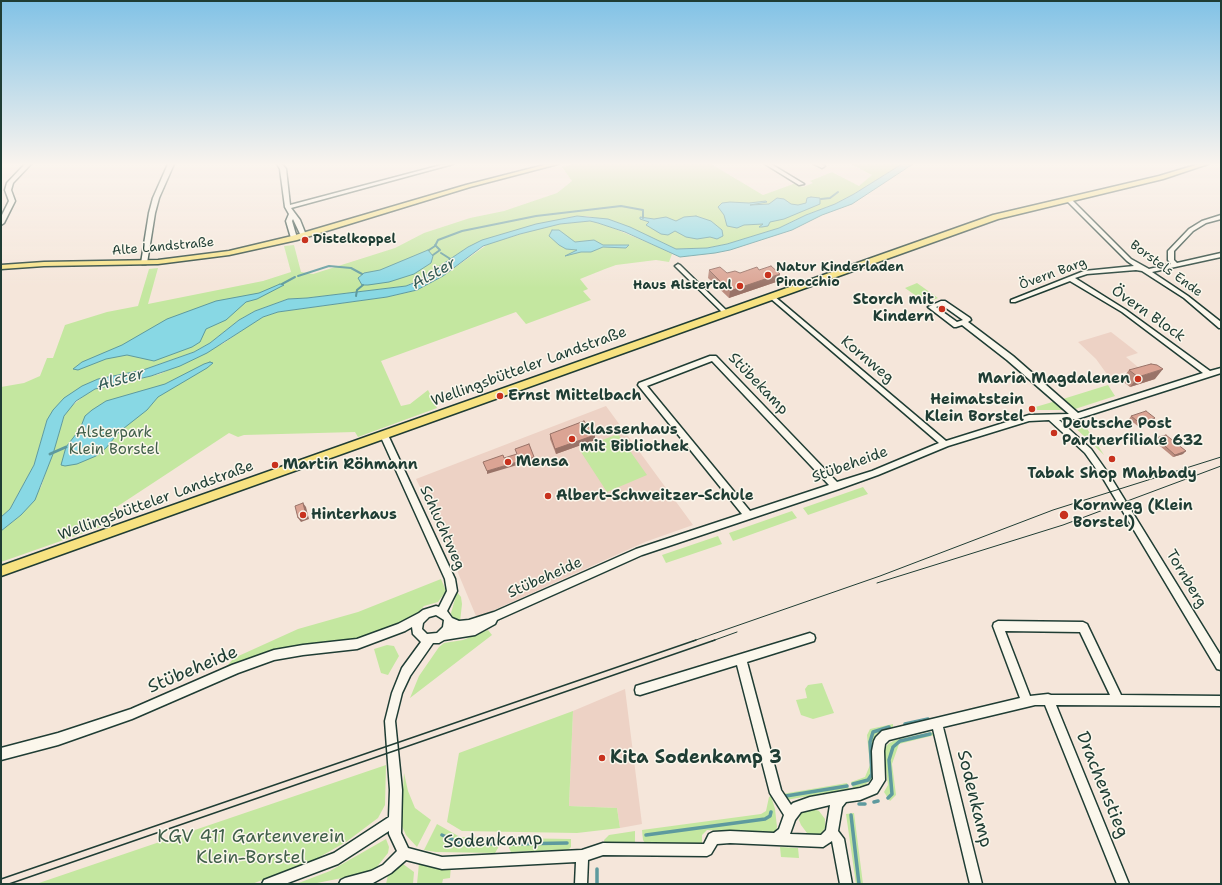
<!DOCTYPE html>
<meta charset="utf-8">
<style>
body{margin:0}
#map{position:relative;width:1222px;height:885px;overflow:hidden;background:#f5e6da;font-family:"Shantell Sans",sans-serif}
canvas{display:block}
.frame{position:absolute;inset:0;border:2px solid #1f3d34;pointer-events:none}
</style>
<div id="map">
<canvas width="1222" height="885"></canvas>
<div class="frame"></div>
</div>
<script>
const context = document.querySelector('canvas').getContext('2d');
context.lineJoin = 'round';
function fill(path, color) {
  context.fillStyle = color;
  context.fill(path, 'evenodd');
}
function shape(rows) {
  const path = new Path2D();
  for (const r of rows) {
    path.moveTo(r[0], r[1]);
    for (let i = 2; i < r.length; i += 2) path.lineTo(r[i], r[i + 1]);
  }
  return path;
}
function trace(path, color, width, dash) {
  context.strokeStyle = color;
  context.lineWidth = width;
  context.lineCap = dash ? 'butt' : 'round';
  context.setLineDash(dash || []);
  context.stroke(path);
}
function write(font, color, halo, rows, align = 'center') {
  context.font = font + ' "Shantell Sans",sans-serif';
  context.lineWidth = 3;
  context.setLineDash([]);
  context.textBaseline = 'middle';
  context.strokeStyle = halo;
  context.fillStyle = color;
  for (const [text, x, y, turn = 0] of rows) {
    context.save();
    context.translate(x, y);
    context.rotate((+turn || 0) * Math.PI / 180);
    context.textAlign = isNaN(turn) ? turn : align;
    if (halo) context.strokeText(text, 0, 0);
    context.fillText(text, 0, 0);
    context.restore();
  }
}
fill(shape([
 [1111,332,1138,353,1126,357,1139,368,1109,377,1096,359,1078,342],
 [606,406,693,525,645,542,481,616,476,616,433,513,416,479],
 [625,689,642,824,620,828,617,808,569,806,573,711]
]), '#edd2c5');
fill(shape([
 [574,164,711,164,763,195,796,183,803,187,813,183,810,181,832,172,859,186,872,175,851,164,902,164,854,194,835,204,806,215,779,228,727,244,707,248,676,249,619,223,587,216,577,216,565,218,468,247,430,273,406,286,307,298,288,299,255,311,239,320,210,343,194,352,143,370,98,379,47,420,34,465,10,509,1,517,1,387,24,383,40,376,47,358,53,358,65,325,107,312,138,306,149,269,158,268,148,304,263,281,291,272,284,246,294,245,301,272,313,274,395,248,424,233,470,218,504,211,557,193,572,181,562,167],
 [591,221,608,226,656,246,672,254,669,262,656,260,616,265,605,269,580,279,588,289,583,291,591,300,526,324,516,312,381,361,401,406,410,404,428,390,437,408,358,437,355,432,244,435,238,437,229,433,115,508,115,522,1,562,1,531,21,515,41,487,66,411,86,394,95,389,160,374,224,343,245,328,263,317,278,312,387,297,418,290,443,276,488,244,537,229,560,224],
 [917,283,938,298,926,303,905,288],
 [1108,385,1115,396,1075,409,1063,399],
 [1056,401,1067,410,1036,410,1032,408],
 [1069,422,1081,422,1084,424,1104,455],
 [618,434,647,475,607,492,579,449],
 [863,487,868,494,808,515,803,508],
 [792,511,797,518,733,541,729,533],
 [718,536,722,544,666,563,662,555],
 [441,579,446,591,438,602,424,606,414,617,371,636,283,649,224,669,234,658,298,629,358,612],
 [457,592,461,597,462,604,460,622,453,620,451,613],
 [488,630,492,635,410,698,419,676,439,647,444,643,463,640],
 [387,645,394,646,399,656,388,675,381,673,374,649],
 [822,683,834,713,813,719,801,715,796,700,807,698,805,689,808,685],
 [573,711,569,806,617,808,620,828,577,833,462,831,447,822,459,753],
 [893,724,893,729,880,731,875,736,873,743,876,772,874,777,865,785,853,788,851,782,865,777,870,765,867,735,870,729],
 [931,732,935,735,899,744,892,764,896,795,890,801,884,792,888,785,885,760,885,749,888,744,895,740],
 [386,765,385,805,378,818,346,842,316,859,252,884,36,884],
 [404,773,408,791,415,808,431,820,417,847,406,835,401,824],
 [847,783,849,789,786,800,782,794],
 [771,796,775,809,777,827,775,833,773,834,707,830,702,835,702,843,699,845,645,843,643,840,642,830,761,814,766,811,769,797],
 [811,808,819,811,825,819,825,828,820,835,811,836,807,833,801,825,799,820,801,812,804,809],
 [854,813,863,884,856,884,846,814],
 [437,824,460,837,499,838,498,848,495,853,436,852,424,850],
 [635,831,635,844,605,845,604,840,609,835],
 [509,838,571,839,571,847,568,850,511,852,509,848],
 [386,839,389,847,388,853,376,868,377,871,312,884,296,884,330,871],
 [780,847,798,848,799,858,781,857],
 [419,863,451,866,450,878,443,879,442,884,417,884],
 [403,864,414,872,413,884,386,884,388,875]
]), '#c4e7a0');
const water = shape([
 [902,164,913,164,852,204,822,215,792,230,730,250,715,253,680,257,625,232,598,223,590,221,560,224,520,234,483,246,443,276,417,290,387,297,278,312,263,317,207,353,180,366,151,376,95,389,76,401,64,416,53,454,35,500,21,515,1,531,1,517,10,509,34,465,47,420,53,410,64,398,82,386,98,379,143,370,194,352,210,343,239,320,255,311,288,299,307,298,406,286,416,282,468,247,482,240,536,224,577,216,608,219,630,227,676,249,707,248,727,244,779,228,806,215,835,204,854,194,902,164],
 [811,197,820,198,820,204,784,219,770,222,768,226,762,227,759,227,763,224,744,225,737,228,727,226,724,215,718,207,722,203,730,202,749,203,766,201,767,202,750,205,769,204,777,198,784,199,791,204,798,205,806,203,807,198,811,197],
 [696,216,711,221,722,230,723,236,717,239,710,237,697,239,686,237,675,231,668,235,661,234,646,225,649,222,640,219,640,217,654,219,666,217,676,221,684,217,696,216],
 [552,230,559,230,575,242,594,240,603,245,629,245,626,248,603,247,591,252,581,252,565,256,577,250,566,249,559,245,549,236,552,230],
 [428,250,433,256,431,263,414,274,389,282,368,285,362,285,358,278,364,273,380,270,428,250],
 [280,284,284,285,257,299,246,302,226,320,206,329,200,342,192,347,154,361,127,355,106,359,78,370,73,369,82,362,122,345,167,319,216,301,259,293,280,284],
 [210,362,213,363,207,368,158,397,147,410,119,432,106,448,96,456,77,464,65,466,61,465,66,447,80,429,85,416,92,410,106,401,165,384,204,364,210,362]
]);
fill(water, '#88d8e4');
trace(water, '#5e9a9e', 1);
trace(shape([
 [821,199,830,198,838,192],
 [429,250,435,246,438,240,462,231,536,216,621,206,643,210,643,218],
 [441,253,452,260],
 [433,255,440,250,435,245],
 [298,276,329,266,351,268,362,274],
 [282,284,295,277],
 [356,296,357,290,363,285]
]), '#5e9a9e', 2);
trace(shape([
 [50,454,66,447]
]), '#5e9a9e', 3);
trace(shape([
 [905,724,928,719],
 [853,784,868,780,872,774,870,742,873,732,889,727],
 [786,796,847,786],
 [888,798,892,794,889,760,893,747,900,741,930,734],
 [874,802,878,801],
 [859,804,865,804],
 [851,815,859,884],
 [442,835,461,843,495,844],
 [646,835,765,819,770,816,771,812],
 [513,844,567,843],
 [597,869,597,884]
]), '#5e9a9e', 3.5);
const minor = shape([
 [25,164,31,164,13,183,11,190,15,201,4,223,1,225,1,217,9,201,5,190,7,183,25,164],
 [168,164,174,164,159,198,155,213,147,263,146,264,142,264,141,263,149,213,153,198,168,164],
 [277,164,282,164,286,169,290,205,445,164,453,164,291,208,300,220,306,235,301,236,293,219,292,221,297,238,294,240,291,238,286,221,289,214,285,207,280,169,277,164],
 [765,164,771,164,804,184,799,185,765,164],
 [814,164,821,164,825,166,822,168,814,164],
 [1067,199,1071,199,1131,259,1149,269,1171,264,1168,260,1168,251,1189,229,1202,221,1221,215,1221,219,1206,223,1193,231,1174,251,1174,260,1177,263,1221,253,1221,257,1152,272,1188,296,1221,322,1221,328,1219,328,1184,298,1142,271,1136,270,1087,274,1075,278,1126,310,1210,371,1221,368,1221,373,1077,419,1059,420,1091,449,1110,476,1221,656,1221,670,1217,669,1104,480,1085,453,1049,420,1029,421,948,446,878,475,839,489,642,555,497,620,495,624,475,635,444,640,439,643,433,643,410,676,402,693,395,721,402,790,401,833,408,848,442,857,582,850,603,843,704,844,709,834,713,832,730,831,774,833,779,829,784,815,770,793,737,665,640,695,636,694,635,690,636,686,810,633,814,635,815,638,814,641,747,662,781,790,791,805,793,803,810,797,860,788,869,785,873,779,872,751,874,741,876,737,882,731,1020,698,993,626,994,623,998,621,1083,622,1087,624,1121,695,1221,696,1221,706,1056,705,1129,884,1117,884,1045,705,1035,705,943,727,982,884,970,884,933,729,889,740,885,744,884,751,885,780,877,793,860,800,846,802,842,807,838,831,844,839,852,884,840,884,832,841,823,847,730,843,717,844,711,854,707,856,603,855,588,860,587,884,575,884,576,862,442,869,406,860,391,873,373,883,339,884,341,880,345,878,371,871,383,865,397,851,389,834,389,831,338,864,285,884,262,884,264,880,334,853,389,817,390,790,385,721,392,693,402,668,421,642,413,634,412,627,405,631,357,649,303,655,274,660,238,673,132,719,58,745,1,760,1,748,58,733,131,709,232,665,274,650,303,645,357,639,398,624,419,613,423,610,436,606,439,607,447,591,445,579,380,435,381,433,384,432,388,435,455,579,457,591,447,611,452,618,459,621,469,620,494,612,636,549,742,514,638,385,639,383,710,356,716,356,837,482,872,471,939,443,770,298,770,296,774,296,946,441,1029,415,1069,414,1007,360,962,325,956,327,954,327,928,307,941,301,945,301,970,318,971,320,968,322,1013,356,1078,413,1203,373,1122,312,1070,281,1015,302,1011,302,1011,300,1084,271,1134,266,1127,261,1067,201,1067,199],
 [942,305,963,320,957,322,936,307,942,305],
 [712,361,829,485,750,511,647,386,712,361],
 [436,615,444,620,443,627,437,633,427,634,422,629,423,623,429,617,436,615],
 [1005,631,1080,632,1110,695,1051,695,1048,694,1030,696,1005,631],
 [830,805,826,830,821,835,790,834,795,820,801,812,830,805],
 [678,264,680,265,728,312,728,314,724,314,676,267,675,266,678,264]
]);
const major = shape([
 [548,164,558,164,470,187,297,240,229,255,158,264,44,266,1,269,1,265,44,262,158,260,229,251,292,236,466,185,548,164],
 [1199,164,1208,164,1163,179,998,219,1,576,1,566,993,215,1159,176,1199,164]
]);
trace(minor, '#1f3d34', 3);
trace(major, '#1f3d34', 3);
fill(minor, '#fbf7ec');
fill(major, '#f7e281');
trace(shape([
 [877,583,1063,525,1221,466],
 [693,641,880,576,1053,510,1221,457],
 [712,641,737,632]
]), '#1f3d34', 1);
trace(shape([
 [1,879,696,640],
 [9,884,715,640]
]), '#1f3d34', 1.5);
fill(shape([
 [709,270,727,273,740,273,759,270,779,281,729,298,708,278],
 [1129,370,1155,379,1130,387,1121,380],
 [1131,416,1155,418,1152,421,1148,422,1148,423,1146,425,1139,427,1129,419],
 [550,434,595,435,595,440,556,454,550,439],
 [1156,438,1183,454,1173,457,1154,441]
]), '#bc8d7f');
fill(shape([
 [780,274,779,281,729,298,730,291],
 [1163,369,1155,379,1130,387,1138,377],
 [1155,418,1152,421,1144,424,1146,421],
 [1148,423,1146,425,1139,427,1142,425],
 [595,435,595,440,556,454,555,449],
 [1186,451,1183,454,1173,457,1175,455],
 [534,457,534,460,487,474,487,471],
 [303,503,306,507,309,519,301,522,298,518]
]), '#997368');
const building = shape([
 [771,266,780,274,730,291,709,270,720,267,727,273,735,271,740,273,757,267,759,270,771,266],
 [1151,364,1157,365,1163,369,1138,377,1129,370,1151,364],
 [1146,411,1155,418,1146,421,1148,423,1142,425,1131,416,1146,411],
 [584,421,595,435,555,449,550,434,584,421],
 [1166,435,1186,451,1175,455,1156,438,1166,435],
 [529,444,534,457,487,471,483,462,503,455,504,458,517,454,515,449,529,444],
 [303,503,306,515,298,518,295,506,303,503]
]);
fill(building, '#dba494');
trace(building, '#997368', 1);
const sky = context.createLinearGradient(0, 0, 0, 288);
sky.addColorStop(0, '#81c2e6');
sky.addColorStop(0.57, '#faf4ee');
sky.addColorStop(1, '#faf4ee00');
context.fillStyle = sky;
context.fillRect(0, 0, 1222, 288);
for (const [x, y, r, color] of [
 [305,240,4,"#c8321e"],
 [768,275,4,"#c8321e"],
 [740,286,4,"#c8321e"],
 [942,309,4,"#c8321e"],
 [1138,379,4,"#c8321e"],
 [500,396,4,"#c8321e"],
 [1032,409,4,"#c8321e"],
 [1054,433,4,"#c8321e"],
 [572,439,4,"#c8321e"],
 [1112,459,4,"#c8321e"],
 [508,462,4,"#c8321e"],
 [275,465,4,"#c8321e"],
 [548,496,4,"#c8321e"],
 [303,515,4,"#c8321e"],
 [1064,515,5,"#c8321e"],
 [602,758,4,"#c8321e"]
]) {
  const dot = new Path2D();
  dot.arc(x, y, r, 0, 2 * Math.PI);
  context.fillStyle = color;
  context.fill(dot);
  trace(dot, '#fbf7ec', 1.5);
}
write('bold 13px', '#1f3d34', '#fbf7ec', [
 ["Distelkoppel",313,240],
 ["Natur Kinderladen",776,268],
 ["Pinocchio",776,283],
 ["Haus Alstertal",732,286,"right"]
], 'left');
write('13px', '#1f3d34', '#fbf7ec', [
 ["Alte Landstraße",163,247,-5],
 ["Borstels Ende",1166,269,36],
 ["Övern Barg",1053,274,-20]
]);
write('bold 15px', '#1f3d34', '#fbf7ec', [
 ["Storch mit",934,300,"right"],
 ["Kindern",934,317,"right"],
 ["Maria Magdalenen",1130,379,"right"],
 ["Ernst Mittelbach",508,396],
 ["Heimatstein",1024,400,"right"],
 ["Klein Borstel",1024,417,"right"],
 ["Deutsche Post",1062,424],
 ["Partnerfiliale 632",1062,441],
 ["Klassenhaus",580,430],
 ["mit Bibliothek",580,447],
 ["Mensa",516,462],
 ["Martin Röhmann",283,465],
 ["Tabak Shop Mahbady",1112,474,"center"],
 ["Albert-Schweitzer-Schule",556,496],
 ["Kornweg (Klein",1073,506],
 ["Borstel)",1073,523],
 ["Hinterhaus",311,515]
], 'left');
write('15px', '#1f3d34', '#fbf7ec', [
 ["Övern Block",1148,314,35],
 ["Kornweg",867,360,40],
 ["Wellingsbütteler Landstraße",529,367,-20],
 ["Stübekamp",758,384,46],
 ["Stübeheide",850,465,-20],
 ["Wellingsbütteler Landstraße",156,501,-20],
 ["Schluchtweg",442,528,66],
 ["Stübeheide",545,578,-24],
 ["Tornberg",1186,579,59]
]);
write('15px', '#405f4a', '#fbf7ec', [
 ["Alsterpark",114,433],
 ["Klein Borstel",114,450]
]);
write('italic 16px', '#345c57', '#fbf7ec', [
 ["Alster",434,274,-29],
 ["Alster",121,380,-15]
]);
write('18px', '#1f3d34', '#fbf7ec', [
 ["Stübeheide",193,670,-23],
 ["Drachenstieg",1102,785,68],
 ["Sodenkamp",974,799,76],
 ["Sodenkamp",493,841,-2]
]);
write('bold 18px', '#1f3d34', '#fbf7ec', [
 ["Kita Sodenkamp 3",610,758]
], 'left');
write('18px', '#405f4a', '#fbf7ec', [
 ["KGV 411 Gartenverein",251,837],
 ["Klein-Borstel",251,858]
]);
</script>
